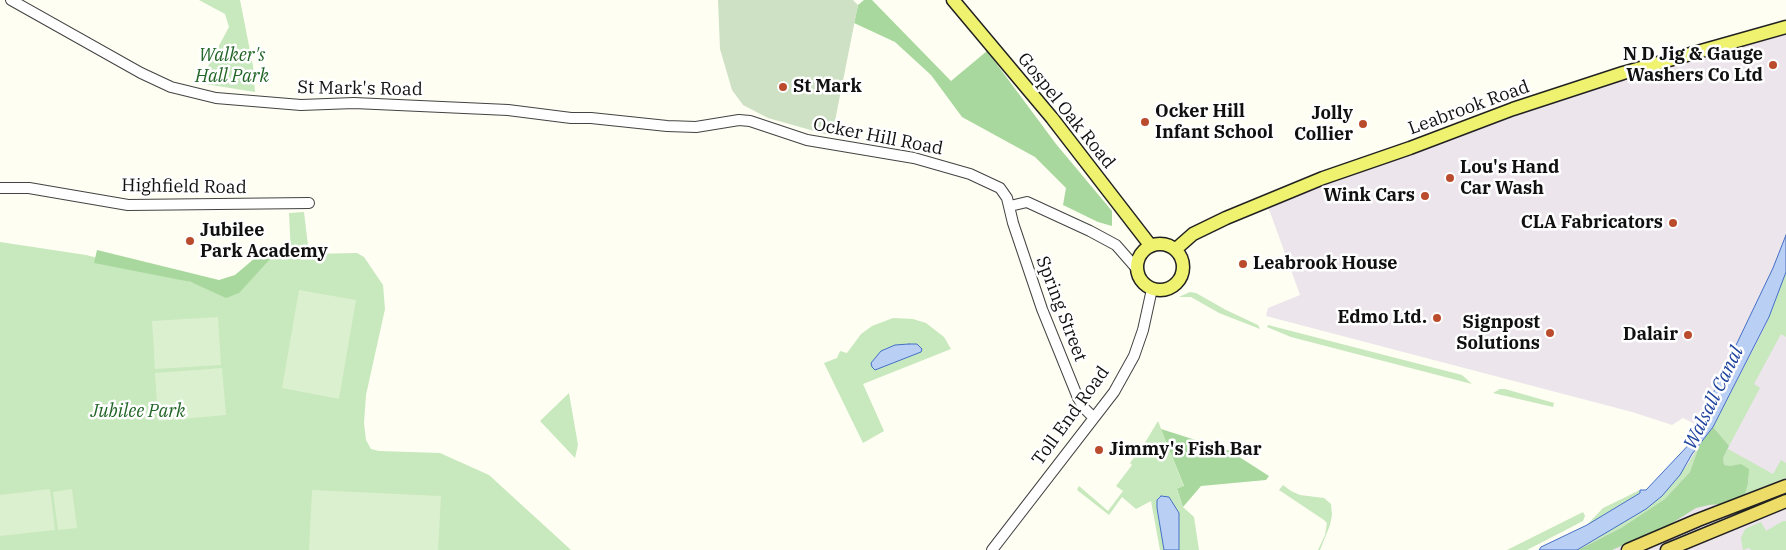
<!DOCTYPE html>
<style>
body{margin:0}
canvas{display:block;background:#fefef3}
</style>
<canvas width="1786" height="550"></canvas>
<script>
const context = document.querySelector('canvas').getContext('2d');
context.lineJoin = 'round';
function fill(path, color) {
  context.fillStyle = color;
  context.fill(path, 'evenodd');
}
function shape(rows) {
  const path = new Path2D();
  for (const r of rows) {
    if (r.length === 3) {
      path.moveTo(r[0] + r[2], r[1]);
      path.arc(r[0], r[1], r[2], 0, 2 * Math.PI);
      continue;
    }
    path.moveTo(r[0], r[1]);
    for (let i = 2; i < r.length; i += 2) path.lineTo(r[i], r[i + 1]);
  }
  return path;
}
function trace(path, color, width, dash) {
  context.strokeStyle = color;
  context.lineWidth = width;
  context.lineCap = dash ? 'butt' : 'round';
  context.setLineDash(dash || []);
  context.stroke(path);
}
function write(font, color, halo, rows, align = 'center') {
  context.font = font + ' "IBM Plex Serif",serif';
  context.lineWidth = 5;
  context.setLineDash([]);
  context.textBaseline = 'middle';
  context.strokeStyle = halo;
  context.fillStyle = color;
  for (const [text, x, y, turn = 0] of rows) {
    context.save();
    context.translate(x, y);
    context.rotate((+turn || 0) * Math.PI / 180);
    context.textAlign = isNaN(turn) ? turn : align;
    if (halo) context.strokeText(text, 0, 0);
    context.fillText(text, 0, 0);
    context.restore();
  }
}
fill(shape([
 [1786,27,1786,550,1555,550,1672,474,1702,428,1683,418,1672,425,1666,423,1632,412,1266,316,1268,308,1300,295,1270,212,1264,203,1400,150]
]), '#ede5ec');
fill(shape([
 [199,0,240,0,253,66,255,92,199,83,229,27,225,14],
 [304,212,309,254,357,253,364,257,383,285,385,309,366,395,364,423,366,440,371,449,379,451,440,453,489,475,571,550,0,550,0,242,86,255,229,292,267,254,291,255,289,213],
 [1786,272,1786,337,1781,334,1754,384,1760,388,1729,446,1713,427,1766,325],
 [1190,292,1196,293,1226,310,1258,325,1260,329,1219,313,1191,297,1179,297],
 [893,318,913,319,926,323,944,337,951,349,863,384,884,431,863,443,824,363,837,358,840,351,847,353,861,334,872,326],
 [1268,325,1462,375,1472,384,1291,337,1267,327],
 [1500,389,1505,389,1554,403,1553,407,1493,393],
 [569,393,578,445,575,458,540,421],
 [1158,421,1184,487,1177,490,1183,507,1194,517,1199,550,1179,550,1179,513,1169,497,1164,540,1164,550,1160,550,1151,501,1136,509,1122,497,1109,515,1077,490,1079,486,1108,511,1123,491,1116,486,1132,465,1130,463,1146,441],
 [1700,444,1690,472,1665,499,1621,528,1577,550,1601,535,1686,467],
 [1728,449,1773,474,1781,460,1786,463,1786,478,1745,494,1749,478,1731,466,1724,465,1723,458],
 [1283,485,1291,491,1300,495,1324,498,1331,504,1332,515,1330,525,1320,550,1318,550,1325,535,1327,523,1324,520,1279,490],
 [1640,490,1640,493,1587,525,1603,508],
 [1583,512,1585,516,1583,521,1527,550,1507,550],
 [1783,521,1786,521,1786,550,1751,550,1749,548,1743,550,1741,538,1745,529,1761,522,1766,531]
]), '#c8e8bd');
fill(shape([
 [864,0,872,0,951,81,987,51,1056,144,1112,211,1112,226,1098,222,1063,205,1066,188,1035,157,962,117,931,75,895,42,854,23,858,5],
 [97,250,219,280,235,275,262,252,267,254,270,259,239,293,226,298,191,282,94,263],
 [1713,427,1729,446,1723,458,1724,465,1731,466,1741,464,1749,469,1748,483,1745,494,1740,496,1741,499,1730,503,1709,505,1696,508,1669,525,1612,550,1578,550,1621,528,1665,499,1690,472,1700,444],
 [1161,429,1230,451,1269,476,1266,480,1201,486,1183,507,1177,489,1184,486]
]), '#a8d89d');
fill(shape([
 [718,0,853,0,858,5,832,136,768,118,743,105,732,90,720,49]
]), '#cfe1c4');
fill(shape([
 [299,290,356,300,339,399,282,388],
 [218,317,221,365,155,369,152,321],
 [222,368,226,415,158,421,155,373],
 [50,489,55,530,0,536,0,495],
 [72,489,77,528,58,530,53,492],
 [312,490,441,496,438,550,309,550]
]), '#dbf0cf');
const water = shape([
 [1786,235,1786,272,1769,317,1713,427,1692,454,1680,475,1662,496,1646,509,1577,550,1539,550,1541,547,1587,525,1640,493,1640,490,1646,490,1696,437,1700,427,1703,414,1773,268,1786,235],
 [909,344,917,344,922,349,921,352,875,370,872,367,871,363,881,351,895,345,909,344],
 [1161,496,1169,497,1179,513,1179,550,1164,550,1157,508,1157,500,1161,496]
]);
fill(water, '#bacff4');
trace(water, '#4470c7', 1);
const tertiary = shape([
 [11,0,141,73,171,87,216,98,301,105,354,103,508,110,571,118,591,118,667,126,696,127,739,120,750,121,807,140,914,158,970,174,1000,188,1007,198,1013,223,1042,309,1078,398,1084,408,1094,418],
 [0,188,29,188,128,205,309,203],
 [1010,206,1027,202,1090,231,1116,245,1137,269],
 [992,550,1114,392,1134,356,1143,330,1152,289]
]);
const primary = shape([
 [953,0,1052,118,1150,245],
 [1160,267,23],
 [1176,249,1193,234,1226,218,1323,178,1410,148,1513,109,1623,73,1786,27]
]);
const trunk = shape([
 [1628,550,1698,520,1786,486],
 [1667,550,1786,501]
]);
trace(tertiary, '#434343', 12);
trace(primary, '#212121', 15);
trace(trunk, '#212121', 15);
trace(tertiary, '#fff', 10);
trace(primary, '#eff26f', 12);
trace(trunk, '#eedc68', 12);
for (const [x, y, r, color] of [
 [1773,65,5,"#ba4c2d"],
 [783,87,5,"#ba4c2d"],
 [1145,122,5,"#ba4c2d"],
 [1363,124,5,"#ba4c2d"],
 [1450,178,5,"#ba4c2d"],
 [1425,196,5,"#ba4c2d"],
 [1673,223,5,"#ba4c2d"],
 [190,241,5,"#ba4c2d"],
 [1243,264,5,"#ba4c2d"],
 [1437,318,5,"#ba4c2d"],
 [1550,333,5,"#ba4c2d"],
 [1688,335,5,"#ba4c2d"],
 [1099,450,5,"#ba4c2d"]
]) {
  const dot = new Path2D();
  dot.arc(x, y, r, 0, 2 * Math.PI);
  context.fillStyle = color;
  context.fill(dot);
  trace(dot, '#fff', 2);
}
write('bold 18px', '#101010', '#fff', [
 ["N D Jig & Gauge",1763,55],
 ["Washers Co Ltd",1763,76],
 ["St Mark",793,87,"left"],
 ["Ocker Hill",1155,112,"left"],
 ["Infant School",1155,133,"left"],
 ["Jolly",1353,114],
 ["Collier",1353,135],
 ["Lou's Hand",1460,168,"left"],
 ["Car Wash",1460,189,"left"],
 ["Wink Cars",1415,196],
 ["CLA Fabricators",1663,223],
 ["Jubilee",200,231,"left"],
 ["Park Academy",200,252,"left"],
 ["Leabrook House",1253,264,"left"],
 ["Edmo Ltd.",1427,318],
 ["Signpost",1540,323],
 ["Solutions",1540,344],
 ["Dalair",1678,335],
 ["Jimmy's Fish Bar",1109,450,"left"]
], 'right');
write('italic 18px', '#226526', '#fff', [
 ["Walker's",232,56],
 ["Hall Park",232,77],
 ["Jubilee Park",138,412]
]);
write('18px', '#101010', '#fff', [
 ["St Mark's Road",360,89,1],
 ["Leabrook Road",1469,108,-20],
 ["Gospel Oak Road",1066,111,51],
 ["Ocker Hill Road",878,137,11],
 ["Highfield Road",184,187,1],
 ["Spring Street",1061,309,69],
 ["Toll End Road",1071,416,-54]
]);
write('italic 19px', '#1e439d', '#fff', [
 ["Walsall Canal",1714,398,-64]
]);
</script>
